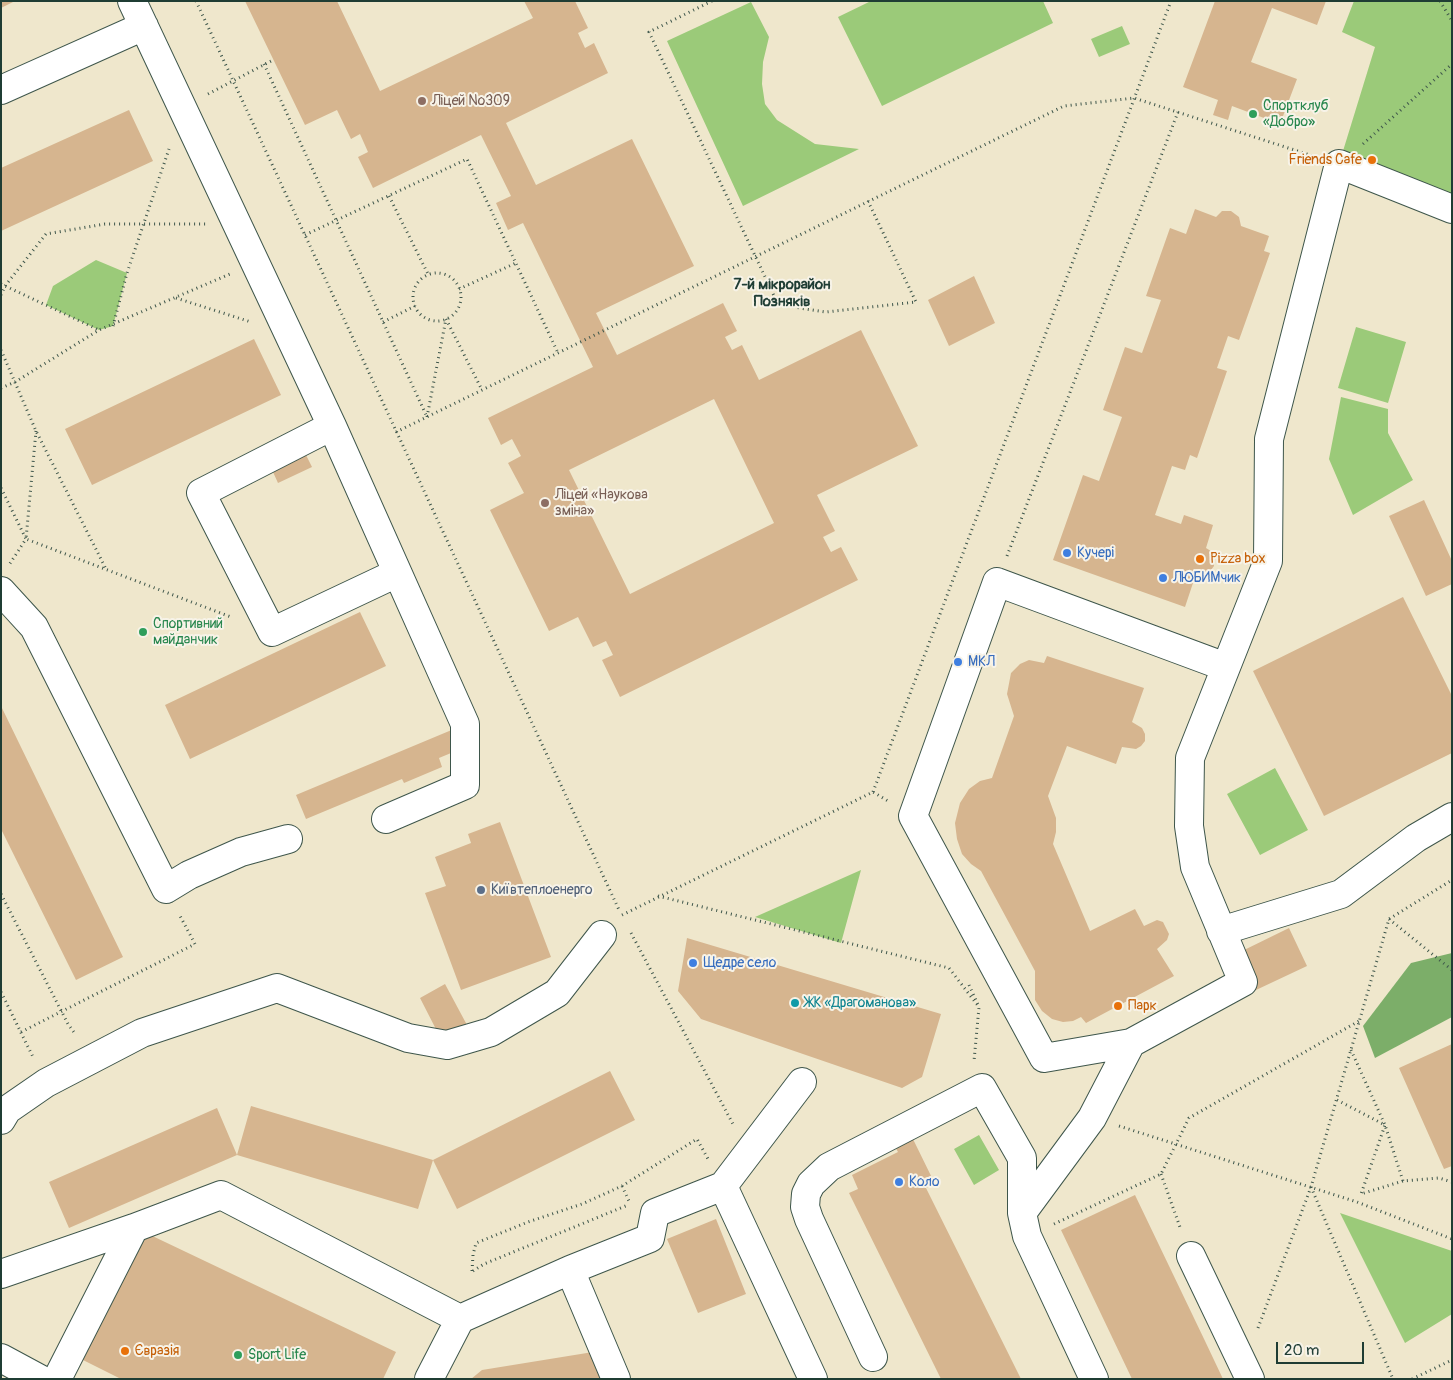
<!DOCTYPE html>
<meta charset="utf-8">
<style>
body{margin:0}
#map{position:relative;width:1453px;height:1380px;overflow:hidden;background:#efe7cc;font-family:Pangolin,sans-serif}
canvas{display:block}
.frame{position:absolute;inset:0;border:2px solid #1f3d34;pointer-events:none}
.scale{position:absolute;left:1276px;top:1342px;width:88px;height:22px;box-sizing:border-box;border:2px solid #1f3d34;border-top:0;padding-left:6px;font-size:15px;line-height:18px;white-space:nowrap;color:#1f3d34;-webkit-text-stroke:4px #f7f3e8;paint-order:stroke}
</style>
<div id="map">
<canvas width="1453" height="1380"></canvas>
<div class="frame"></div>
<div class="scale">20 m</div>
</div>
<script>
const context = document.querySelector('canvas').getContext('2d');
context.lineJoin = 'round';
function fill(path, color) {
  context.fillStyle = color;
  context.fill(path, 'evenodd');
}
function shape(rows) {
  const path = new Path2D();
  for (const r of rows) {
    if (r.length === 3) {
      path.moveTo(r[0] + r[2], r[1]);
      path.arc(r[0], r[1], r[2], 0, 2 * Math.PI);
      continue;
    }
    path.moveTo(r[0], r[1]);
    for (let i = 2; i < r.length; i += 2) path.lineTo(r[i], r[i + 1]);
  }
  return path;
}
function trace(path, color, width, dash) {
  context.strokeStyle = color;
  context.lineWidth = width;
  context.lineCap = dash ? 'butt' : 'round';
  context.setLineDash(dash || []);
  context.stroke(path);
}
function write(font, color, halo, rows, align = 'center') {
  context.font = font + ' Pangolin,sans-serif';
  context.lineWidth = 4;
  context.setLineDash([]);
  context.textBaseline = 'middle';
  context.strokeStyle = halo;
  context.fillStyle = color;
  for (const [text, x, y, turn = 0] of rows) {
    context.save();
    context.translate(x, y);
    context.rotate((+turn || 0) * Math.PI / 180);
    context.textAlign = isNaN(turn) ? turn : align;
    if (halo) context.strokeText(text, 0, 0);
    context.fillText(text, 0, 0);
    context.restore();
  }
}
fill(shape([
 [871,1,1043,1,1053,23,882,106,838,17],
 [1354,1,1452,1,1452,206,1339,164,1375,47,1342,32],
 [751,2,769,37,763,62,762,84,765,104,777,120,815,144,859,149,743,206,667,41],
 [1122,26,1130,44,1099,57,1091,39],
 [96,260,127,273,113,326,99,330,46,305,53,286],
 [1356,327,1406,342,1388,403,1338,388],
 [1341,397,1388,409,1388,433,1413,480,1353,515,1329,459],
 [1275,768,1308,830,1260,855,1227,794],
 [861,870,841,943,755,917],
 [979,1135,999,1170,974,1185,954,1149],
 [1340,1213,1452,1251,1452,1314,1405,1343]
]), '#9bca79');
fill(shape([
 [1452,953,1452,1017,1375,1058,1363,1026,1411,963]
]), '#7cae69');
fill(shape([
 [1,1,15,1,1,8],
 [245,1,337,1,380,91,533,18,524,1,575,1,588,28,578,33,585,48,594,43,608,73,506,123,536,185,632,139,694,266,596,313,617,355,723,303,737,331,725,337,732,350,742,345,759,380,861,330,918,446,817,495,835,531,823,537,831,552,841,547,858,580,620,697,602,660,613,655,606,641,593,647,578,617,549,631,490,510,524,493,508,463,521,456,512,439,501,445,488,418,593,367,523,223,508,230,496,203,511,196,481,135,373,188,358,157,368,152,360,134,351,139,337,110,305,125],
 [714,399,774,523,630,594,569,470],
 [1215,1,1326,1,1317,25,1272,8,1251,62,1297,79,1280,124,1232,106,1228,120,1213,115,1218,100,1183,87],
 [129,110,153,161,1,231,1,168],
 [1195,209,1216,217,1222,211,1231,211,1239,217,1241,226,1269,236,1264,251,1270,253,1239,340,1228,336,1217,368,1227,371,1197,458,1190,455,1185,470,1172,466,1155,515,1181,524,1184,515,1213,525,1206,548,1214,553,1214,566,1208,574,1196,574,1185,607,1053,560,1083,475,1099,481,1122,417,1103,410,1125,347,1142,353,1161,300,1146,296,1170,228,1186,234],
 [974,276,995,323,949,346,928,300],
 [254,339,281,395,92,485,65,429],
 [301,445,312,467,278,483,268,461],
 [1424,500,1452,561,1452,584,1426,596,1389,516],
 [1403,597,1452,696,1452,753,1324,816,1253,671],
 [360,612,386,666,190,759,165,705],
 [1047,656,1144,688,1132,722,1142,728,1145,734,1145,741,1141,746,1136,749,1122,747,1116,764,1067,746,1048,796,1056,818,1056,832,1053,844,1090,931,1135,909,1144,926,1157,920,1163,922,1169,934,1167,940,1157,949,1174,976,1086,1023,1081,1017,1073,1021,1063,1022,1052,1019,1042,1011,1035,1000,1035,971,981,871,971,864,962,854,957,839,955,823,960,803,969,789,980,781,992,778,1014,716,1007,694,1011,673,1020,664,1029,660,1044,663],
 [1,706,123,957,76,980,1,829],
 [454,729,463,748,439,758,442,767,404,783,402,779,306,819,296,795],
 [500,822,551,957,461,990,425,893,446,886,435,857,471,843,468,834],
 [1289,928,1307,966,1256,990,1238,953],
 [687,938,941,1014,922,1077,902,1088,701,1019,678,991],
 [445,984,467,1025,441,1039,420,998],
 [1452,1044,1452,1166,1444,1169,1399,1068],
 [610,1071,635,1120,457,1209,433,1160],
 [251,1106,433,1160,418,1209,237,1155],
 [217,1108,237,1155,69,1228,49,1182],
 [911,1135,935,1184,926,1188,1021,1379,941,1379,849,1193,858,1189,852,1175,898,1152,893,1143],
 [1135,1195,1205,1341,1223,1379,1132,1379,1061,1230],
 [716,1219,746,1294,698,1313,667,1239],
 [144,1232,396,1352,383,1379,121,1379,83,1360],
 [593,1352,604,1379,471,1379,482,1370]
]), '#d6b58f');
const minor = shape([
 [132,1,332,426,465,724,465,785,386,819],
 [1,90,144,26],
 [332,426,201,493,272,632,397,573],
 [1,591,34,627,166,889,189,875,241,852,288,839],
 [1221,931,1341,894,1416,838,1452,817],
 [1131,1043,1044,1058,913,816,997,582,1226,667],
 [1,1120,7,1110,46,1083,142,1033,277,988,408,1038,447,1045,491,1032,557,993,602,935],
 [723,1186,813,1379],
 [1022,1213,1092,1118,1131,1043,1243,982,1195,867,1189,826,1190,758,1268,561,1269,439,1339,164,1452,209],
 [1191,1256,1250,1379],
 [570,1270,650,1238,655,1213,723,1186,802,1082],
 [1,1274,134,1228],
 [873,1357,809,1219,805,1207,806,1194,811,1184,829,1167,982,1088,1022,1158,1022,1213,1027,1236,1094,1379],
 [1,1358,40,1379],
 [57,1379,134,1228,221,1195,460,1319],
 [429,1379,460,1319,570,1270,616,1379]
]);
trace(minor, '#3e564b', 30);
trace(shape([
 [196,1,620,912],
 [712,1,649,32,776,300,799,308,826,312,916,302,868,201],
 [1440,1,1452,21],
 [264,64,427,417],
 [208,94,273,60],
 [1363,144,1452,64],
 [389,196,428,274],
 [305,235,467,159,558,353],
 [437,297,24],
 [1,284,99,330],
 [459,289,516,263],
 [1,295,5,286,46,234,105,224,206,224],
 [176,298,251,322],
 [446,319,482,390],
 [383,322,415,306],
 [113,326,127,273,169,149],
 [1,350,36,431,106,569],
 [1,388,15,382,99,330,230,274],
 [427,417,446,319],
 [36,431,26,539,231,617],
 [396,432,1064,106,1134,98,1313,156],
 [1,488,26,539,9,565],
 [1007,556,1178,112],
 [873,792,1171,1],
 [1,894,68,1024,76,1035],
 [658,896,949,968,979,1007,974,1061],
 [622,915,873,792,888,801],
 [1389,919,1452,970],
 [631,933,734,1126],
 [969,985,979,1007],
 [1,992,34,1059],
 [21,1032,195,944,179,914],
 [1351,1050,1385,1125,1403,1181],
 [1337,1100,1385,1125,1361,1194,1403,1181,1439,1178,1452,1182],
 [1119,1126,1357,1202,1452,1239],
 [1161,1174,1181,1230],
 [622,1186,629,1201],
 [1311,1187,1393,1379],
 [1054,1224,1161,1174,1189,1118,1359,1021],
 [472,1271,473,1255,476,1243,528,1222,582,1204,622,1186,697,1139,708,1159],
 [473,1271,484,1264,628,1205],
 [1258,1328,1311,1187,1389,919,1452,880],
 [1412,1379,1452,1360]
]), '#3e564b', 3, [1, 4]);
trace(minor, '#fff', 28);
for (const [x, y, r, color] of [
 [422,101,5,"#8d6e63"],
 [1253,114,5,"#2e9e5b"],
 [1372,160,5,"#e8710a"],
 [545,503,5,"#8d6e63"],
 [1067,553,5,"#3f7fe0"],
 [1200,559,5,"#e8710a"],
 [1163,578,5,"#3f7fe0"],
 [143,632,5,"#2e9e5b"],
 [958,662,5,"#3f7fe0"],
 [481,890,5,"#5c6f8a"],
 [693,963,5,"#3f7fe0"],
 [795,1003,5,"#0f9aa8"],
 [1118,1006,5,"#e8710a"],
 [899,1182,5,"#3f7fe0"],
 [125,1351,5,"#e8710a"],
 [238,1355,5,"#2e9e5b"]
]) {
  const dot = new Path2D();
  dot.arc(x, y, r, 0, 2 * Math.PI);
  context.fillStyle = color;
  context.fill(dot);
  trace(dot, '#f7f3e8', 2);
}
write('14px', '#785e54', '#f7f3e8', [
 ["Ліцей №309",432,101],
 ["Ліцей «Наукова",555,495],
 ["зміна»",555,511]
], 'left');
write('14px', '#27864d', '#f7f3e8', [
 ["Спортклуб",1263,106],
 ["«Добро»",1263,122],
 ["Спортивний",153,624],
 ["майданчик",153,640],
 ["Sport Life",248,1355]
], 'left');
write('14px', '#c56008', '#f7f3e8', [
 ["Friends Cafe",1362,160,"right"],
 ["Pizza box",1210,559],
 ["Парк",1128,1006],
 ["Євразія",135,1351]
], 'left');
write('14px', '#366cbe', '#f7f3e8', [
 ["Кучері",1077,553],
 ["ЛЮБИМчик",1173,578],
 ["МКЛ",968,662],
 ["Щедре село",703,963],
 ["Коло",909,1182]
], 'left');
write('14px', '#4e5e75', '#f7f3e8', [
 ["Київтеплоенерго",491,890]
], 'left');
write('14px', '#0d838f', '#f7f3e8', [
 ["ЖК «Драгоманова»",805,1003]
], 'left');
write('bold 15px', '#1f3d34', '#f7f3e8', [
 ["7-й мікрорайон",782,285],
 ["Позняків",782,302]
]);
</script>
